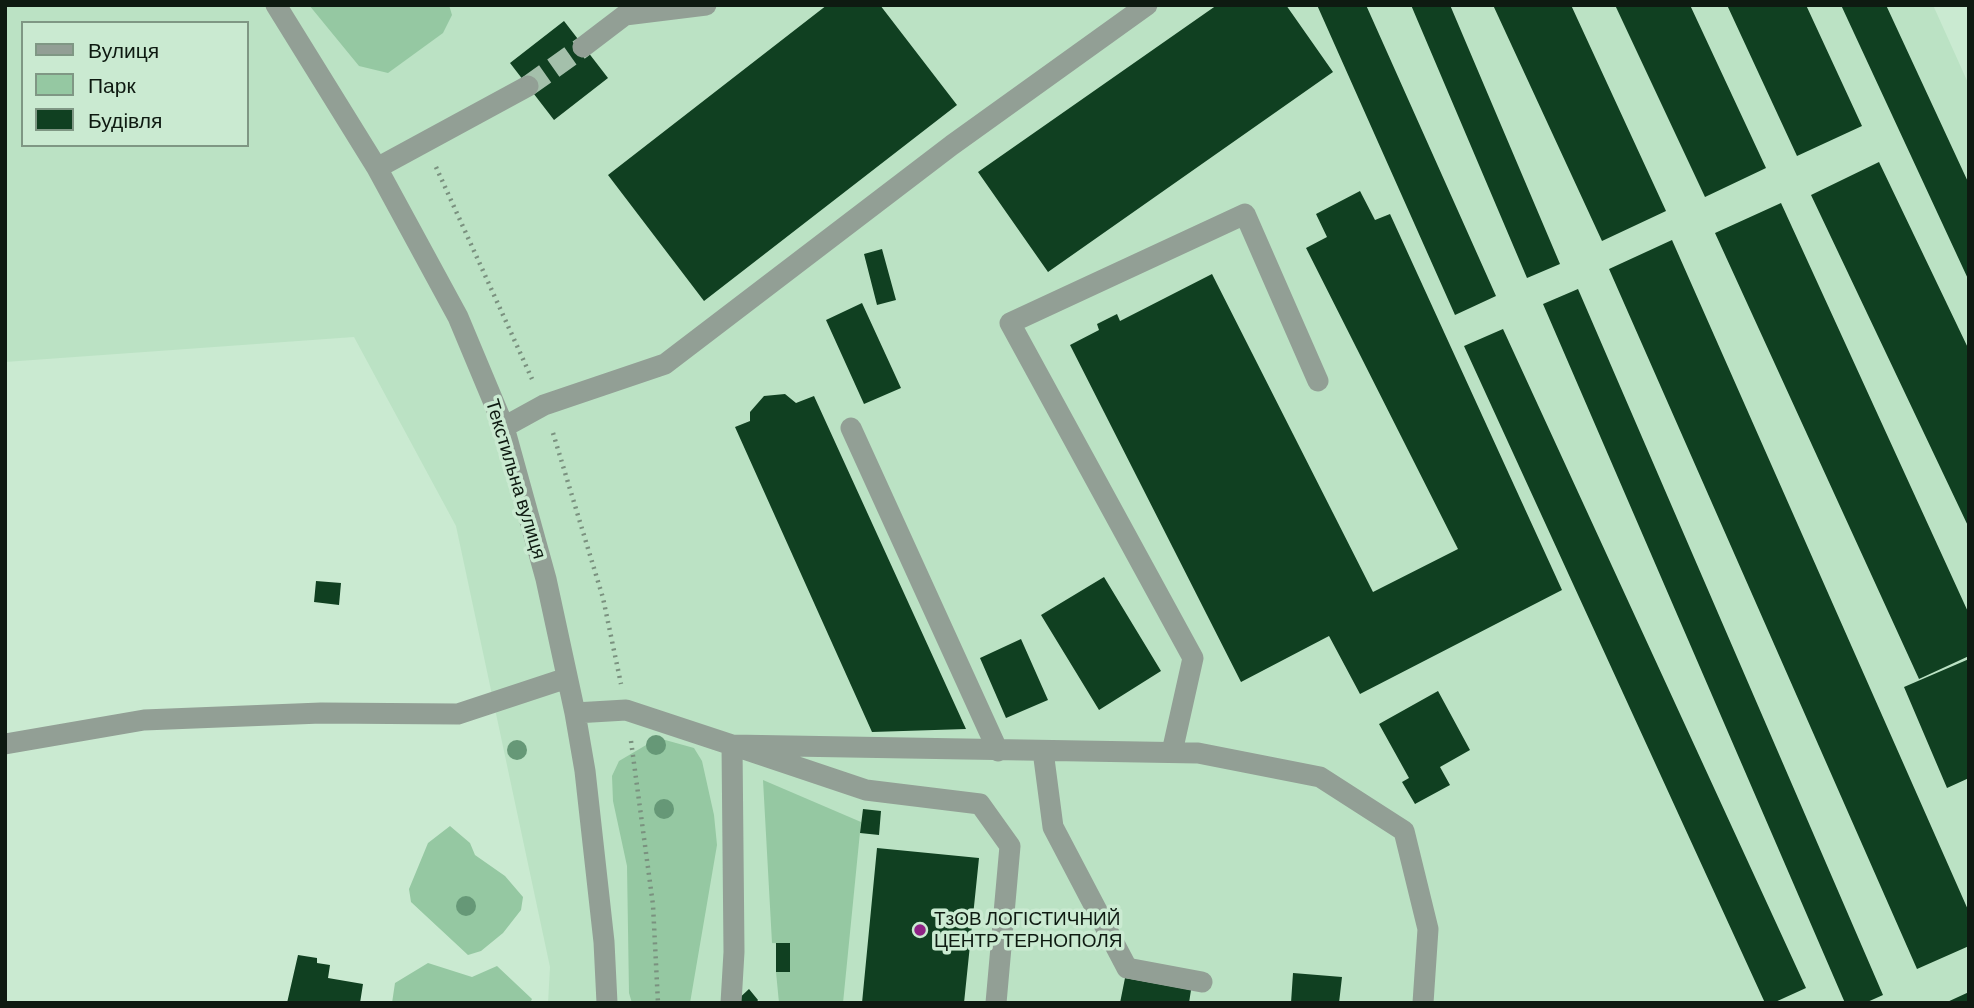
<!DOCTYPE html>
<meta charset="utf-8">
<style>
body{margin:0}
#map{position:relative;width:1974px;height:1008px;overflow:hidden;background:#caead1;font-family:Barlow,sans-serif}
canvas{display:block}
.frame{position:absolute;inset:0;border:7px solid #0e1a11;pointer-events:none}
.legend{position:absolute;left:21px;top:21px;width:228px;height:126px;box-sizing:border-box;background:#caead1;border:2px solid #7f9784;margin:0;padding:9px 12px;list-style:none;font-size:21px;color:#0e1a11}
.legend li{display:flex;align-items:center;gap:14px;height:35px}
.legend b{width:35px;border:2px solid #7f9784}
</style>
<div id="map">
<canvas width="1974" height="1008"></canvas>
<div class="frame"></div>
<ul class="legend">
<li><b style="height:9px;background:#929f95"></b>Вулиця</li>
<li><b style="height:19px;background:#95c8a2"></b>Парк</li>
<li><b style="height:19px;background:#104021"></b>Будівля</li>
</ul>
</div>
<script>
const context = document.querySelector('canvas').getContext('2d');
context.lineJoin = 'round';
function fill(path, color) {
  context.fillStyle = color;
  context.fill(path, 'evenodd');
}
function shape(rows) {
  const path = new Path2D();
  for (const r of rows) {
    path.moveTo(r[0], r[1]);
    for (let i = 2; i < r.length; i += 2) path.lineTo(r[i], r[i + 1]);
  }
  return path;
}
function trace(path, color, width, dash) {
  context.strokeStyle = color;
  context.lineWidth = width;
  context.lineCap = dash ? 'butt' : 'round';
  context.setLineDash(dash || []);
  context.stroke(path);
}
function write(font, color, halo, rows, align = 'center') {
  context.font = font + ' Barlow,sans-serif';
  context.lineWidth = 7;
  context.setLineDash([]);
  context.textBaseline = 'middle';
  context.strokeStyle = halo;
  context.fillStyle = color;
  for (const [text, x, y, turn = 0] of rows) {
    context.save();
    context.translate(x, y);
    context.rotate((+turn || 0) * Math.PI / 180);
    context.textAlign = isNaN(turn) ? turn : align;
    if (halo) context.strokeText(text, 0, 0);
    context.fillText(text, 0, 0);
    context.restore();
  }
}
fill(shape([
 [5,5,1933,5,1969,85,1969,1003,548,1003,550,967,456,526,354,337,5,362],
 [23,23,247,23,247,145,23,145]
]), '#bbe2c4');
fill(shape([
 [309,5,449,5,452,15,443,33,388,73,359,66],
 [658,738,694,748,702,761,714,815,717,845,690,1003,632,1003,629,993,627,866,613,801,612,776,619,761],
 [763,780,861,822,843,1003,779,1003,776,972,790,972,790,944,772,943],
 [450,826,470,843,475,855,505,876,523,897,521,910,503,933,481,951,468,955,411,902,409,889,428,843],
 [428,963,472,977,497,966,532,999,530,1003,392,1003,395,983]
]), '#95c8a2');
fill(shape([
 [827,5,880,5,957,105,704,301,608,175],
 [1217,5,1286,5,1333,72,1048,272,978,172],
 [1317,5,1366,5,1496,296,1455,315],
 [1411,5,1450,5,1560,264,1527,278],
 [1493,5,1571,5,1666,211,1602,241],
 [1615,5,1690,5,1766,168,1705,197],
 [1727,5,1806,5,1862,126,1797,156],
 [1841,5,1886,5,1969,184,1969,281],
 [564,21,608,78,554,120,510,63],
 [1879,162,1969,350,1969,528,1811,195],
 [1360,191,1375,220,1390,214,1562,590,1360,694,1329,636,1241,682,1070,345,1099,330,1097,324,1117,314,1120,321,1212,274,1373,592,1458,549,1306,248,1327,237,1316,214],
 [1781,203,1969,614,1969,656,1919,679,1715,233],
 [1672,240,1969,912,1969,946,1917,969,1609,269],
 [882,249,896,300,877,305,864,254],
 [1578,289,1883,995,1865,1003,1845,1003,1543,304],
 [862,303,901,388,864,404,826,320],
 [1503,329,1806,988,1773,1003,1765,1003,1464,346],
 [785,394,796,403,814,396,966,729,872,732,735,427,750,421,750,412,764,396],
 [1104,577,1161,671,1099,710,1041,615],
 [316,581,341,583,339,605,314,602],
 [1021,639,1048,700,1006,718,980,658],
 [1969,659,1969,778,1947,788,1904,687],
 [1438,691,1470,750,1440,767,1450,785,1415,804,1402,782,1409,778,1379,724],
 [863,809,881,811,879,835,860,833],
 [877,848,979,858,964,1003,862,1003],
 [776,943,790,943,790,972,776,972],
 [298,955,317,958,317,963,330,965,328,978,363,984,360,1003,287,1003],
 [1293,973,1342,977,1339,1003,1291,1003],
 [1125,978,1191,990,1189,1003,1120,1003],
 [749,989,758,1000,756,1003,734,1003],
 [1969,992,1969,1003,1945,1003]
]), '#104021');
trace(shape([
 [528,86,583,47]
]), '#a4c0ab', 21, [21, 10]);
trace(shape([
 [436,167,532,379],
 [553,433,603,598,621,684],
 [631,741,653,905,658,1003]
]), '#7a917f', 4.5, [2, 5]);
trace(shape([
 [276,5,377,168,458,317,504,427,546,579,575,713,585,771,604,942,607,1003],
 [583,47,625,15,706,5],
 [377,168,528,86],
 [504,427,544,405,665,364,952,145,1147,5],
 [851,428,998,751],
 [575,713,626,710,732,745,1198,753,1320,777,1404,831,1428,929,1423,1003],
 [5,744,144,720,321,713,458,714,567,678],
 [1043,751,1053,827,1127,968,1202,982],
 [1172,752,1193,658,1010,323,1245,214,1318,381],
 [731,1003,734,952,732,745,866,790,980,804,1010,846,996,1003]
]), '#929f95', 21);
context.fillStyle = '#669877';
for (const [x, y] of [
 [656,745],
 [517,750],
 [664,809],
 [466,906]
]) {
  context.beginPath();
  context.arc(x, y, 10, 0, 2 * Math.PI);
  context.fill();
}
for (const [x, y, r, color] of [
 [920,930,7,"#8f2386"]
]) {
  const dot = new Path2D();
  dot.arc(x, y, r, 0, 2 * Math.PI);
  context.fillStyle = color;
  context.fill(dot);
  trace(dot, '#caead1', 2.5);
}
write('19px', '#0e1a11', '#caead1', [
 ["Текстильна вулиця",516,479,73]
]);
write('19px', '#0e1a11', '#caead1', [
 ["ТзОВ ЛОГІСТИЧНИЙ",934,919],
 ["ЦЕНТР ТЕРНОПОЛЯ",934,941]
], 'left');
</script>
